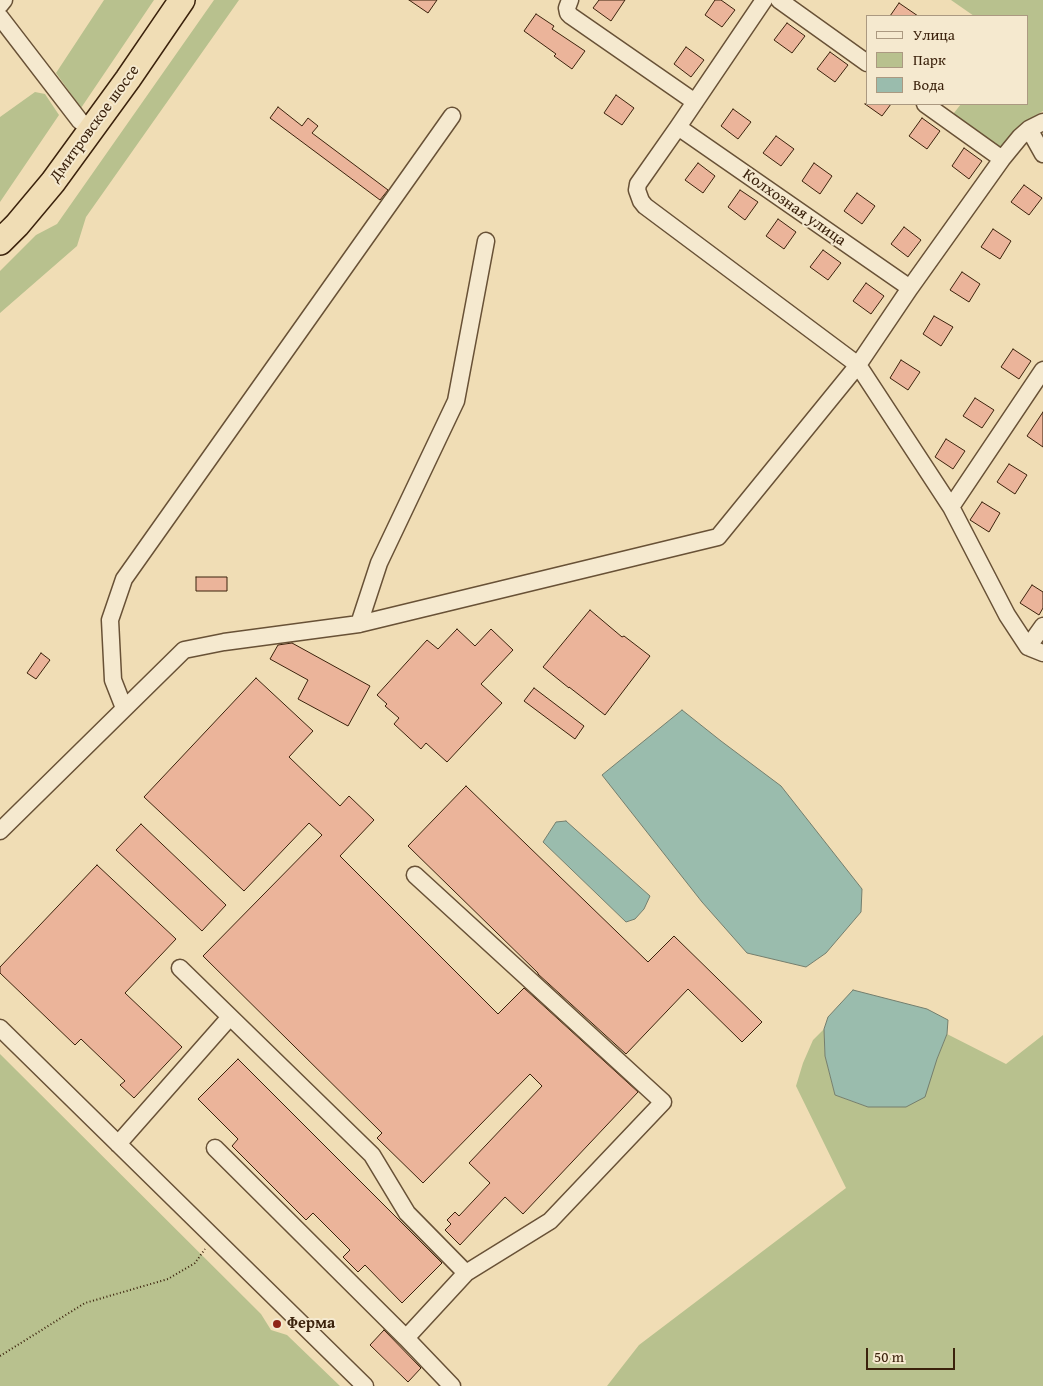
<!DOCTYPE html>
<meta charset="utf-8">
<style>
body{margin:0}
#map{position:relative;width:1043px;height:1386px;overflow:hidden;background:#f0ddb5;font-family:"Gentium Book Plus",serif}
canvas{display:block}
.legend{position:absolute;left:866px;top:15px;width:162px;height:90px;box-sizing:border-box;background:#f5e9cf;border:1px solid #ab9981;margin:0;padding:6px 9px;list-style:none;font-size:15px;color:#3b220c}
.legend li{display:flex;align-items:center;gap:10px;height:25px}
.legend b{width:25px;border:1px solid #ab9981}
.scale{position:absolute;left:866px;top:1348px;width:89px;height:22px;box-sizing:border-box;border:2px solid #3b220c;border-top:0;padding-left:6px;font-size:15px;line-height:18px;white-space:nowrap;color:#3b220c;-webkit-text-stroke:4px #f5e9cf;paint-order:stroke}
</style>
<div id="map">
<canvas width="1043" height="1386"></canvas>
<ul class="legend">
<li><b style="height:6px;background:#f5e9cf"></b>Улица</li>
<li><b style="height:14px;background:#b8c18e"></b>Парк</li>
<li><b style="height:14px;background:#9abcad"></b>Вода</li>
</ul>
<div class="scale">50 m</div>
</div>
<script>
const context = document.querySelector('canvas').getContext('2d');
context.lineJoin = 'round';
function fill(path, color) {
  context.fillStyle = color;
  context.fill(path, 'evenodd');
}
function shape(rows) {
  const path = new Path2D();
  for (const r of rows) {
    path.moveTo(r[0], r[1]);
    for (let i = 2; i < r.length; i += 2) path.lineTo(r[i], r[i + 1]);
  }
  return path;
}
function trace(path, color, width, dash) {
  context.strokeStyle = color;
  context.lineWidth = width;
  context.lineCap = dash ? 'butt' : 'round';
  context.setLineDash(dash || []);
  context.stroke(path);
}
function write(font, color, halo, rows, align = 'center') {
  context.font = font + ' "Gentium Book Plus",serif';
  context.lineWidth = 4;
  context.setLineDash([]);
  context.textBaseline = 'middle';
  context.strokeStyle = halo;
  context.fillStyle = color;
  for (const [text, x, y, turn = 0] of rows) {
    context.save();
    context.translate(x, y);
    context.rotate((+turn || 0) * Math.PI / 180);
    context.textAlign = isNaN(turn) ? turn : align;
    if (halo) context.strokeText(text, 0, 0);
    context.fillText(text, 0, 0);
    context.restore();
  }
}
fill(shape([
 [104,0,154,0,81,108,56,73],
 [214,0,239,0,86,217,77,246,0,313,0,271,36,235,57,224],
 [951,0,1043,0,1043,111,1024,122,1000,154,950,118,961,104,1027,104,1027,16,974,16],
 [35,92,45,94,59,115,0,202,0,117],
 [824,1029,825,1056,835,1095,868,1107,906,1107,937,1059,947,1034,1006,1064,1043,1035,1043,1386,607,1386,639,1345,846,1188,796,1086,803,1063,813,1040],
 [0,1054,261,1314,271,1330,287,1335,340,1386,0,1386]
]), '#b8c18e');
const water = shape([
 [682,710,721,741,781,786,862,889,861,912,826,953,806,967,747,953,702,902,602,775,682,710],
 [566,821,650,896,644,909,635,919,626,922,543,842,556,822,566,821],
 [853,990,927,1009,948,1020,947,1034,937,1059,925,1097,906,1107,868,1107,835,1095,825,1056,824,1029,828,1017,853,990]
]);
fill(water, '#9abcad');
trace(water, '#747e6d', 1);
const building = shape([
 [409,0,437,0,428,13,409,0],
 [599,0,625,0,611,21,593,8,599,0],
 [715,0,721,0,735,10,722,27,705,15,715,0],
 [899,3,918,16,890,16,899,3],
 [536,14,554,26,552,29,585,51,572,69,554,56,556,54,524,31,536,14],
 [787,23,805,36,792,53,774,40,787,23],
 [686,47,704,60,691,77,674,64,686,47],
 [830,52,848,65,835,82,817,69,830,52],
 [616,95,634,108,622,125,604,113,616,95],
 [865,104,891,104,882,116,865,104],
 [278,107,302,126,308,118,318,126,312,133,388,190,380,200,270,118,278,107],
 [733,109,751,122,738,139,721,126,733,109],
 [922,118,940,131,927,149,909,136,922,118],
 [776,136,794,149,781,166,763,153,776,136],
 [964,148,982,161,969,179,952,166,964,148],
 [698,163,715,176,703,193,685,180,698,163],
 [814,163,832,176,820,194,802,181,814,163],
 [1024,185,1042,198,1029,215,1011,202,1024,185],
 [740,190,758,202,745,220,728,207,740,190],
 [857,193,875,206,862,224,844,211,857,193],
 [778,219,796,232,784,249,766,236,778,219],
 [904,227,921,240,908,257,891,244,904,227],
 [993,229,1011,241,1000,259,981,247,993,229],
 [823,250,841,263,828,280,810,267,823,250],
 [962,272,980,284,969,302,950,290,962,272],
 [866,283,884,296,871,314,853,301,866,283],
 [934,316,953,327,941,346,923,334,934,316],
 [1013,349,1031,361,1019,379,1001,367,1013,349],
 [901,360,920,372,908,390,890,378,901,360],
 [975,398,994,410,982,428,963,416,975,398],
 [1043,412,1043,447,1027,436,1043,412],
 [946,439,965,451,953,469,935,457,946,439],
 [1009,464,1027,475,1015,494,997,482,1009,464],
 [982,502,1000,513,989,532,970,520,982,502],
 [196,577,227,577,227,591,196,591,196,577],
 [1032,585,1043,592,1043,608,1039,615,1020,603,1032,585],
 [590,610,622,637,624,636,650,656,605,715,569,687,569,688,543,667,590,610],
 [457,629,475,646,491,629,513,650,481,684,502,703,447,762,426,743,421,749,394,724,399,718,385,706,387,704,377,695,427,640,438,649,457,629],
 [292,643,370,686,348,726,298,699,308,680,270,659,278,645,292,643],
 [41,653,50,660,36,679,27,673,41,653],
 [256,678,313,731,289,757,340,806,349,796,374,820,340,856,498,1014,524,988,638,1092,523,1214,505,1197,460,1245,445,1230,451,1224,447,1220,455,1212,459,1216,490,1183,469,1163,542,1086,530,1074,423,1183,377,1138,382,1133,203,956,322,835,309,823,244,891,144,797,256,678],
 [534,688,584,726,575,739,524,701,534,688],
 [466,786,648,962,674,936,762,1022,742,1042,688,989,626,1054,538,974,538,973,408,846,466,786],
 [141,824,226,905,202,931,116,850,141,824],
 [97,865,176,939,125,993,182,1047,134,1098,120,1085,125,1081,81,1039,75,1045,0,973,0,967,97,865],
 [238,1059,442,1263,402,1303,365,1265,358,1272,343,1257,350,1250,313,1213,306,1220,232,1146,238,1139,198,1099,238,1059],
 [384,1330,421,1368,408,1382,370,1345,384,1330]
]);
fill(building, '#ebb49a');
trace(building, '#3b220c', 1);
const minor = shape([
 [570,0,567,8,568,13,571,16,695,102],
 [764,0,678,127,638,184,637,190,641,201,645,206,858,365,951,507,1007,615,1028,647,1043,653],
 [779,0,867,63],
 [0,5,4,0],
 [0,17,80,121],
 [925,104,1002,159],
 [678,127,910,288],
 [1029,129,1043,154],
 [951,507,1043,370],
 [359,624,379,563,456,401,486,241],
 [1028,647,1043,626],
 [124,708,113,680,110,620,124,579,452,116],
 [0,831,184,650,224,642,359,624,718,537,858,365,910,288,1002,159,1020,137,1029,129,1043,122],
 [180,968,372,1155,407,1213,466,1273,550,1221,663,1102,415,875],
 [0,1028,365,1386],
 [118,1144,230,1017],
 [215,1148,406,1338],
 [452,1386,406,1338,466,1273]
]);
const highway = shape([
 [0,242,17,225,53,182,128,79,182,0]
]);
trace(minor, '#685136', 19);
trace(highway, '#3b220c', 28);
trace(shape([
 [0,1356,85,1303,168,1279,195,1263,205,1249]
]), '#3b220c', 2, [1, 2.5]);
trace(minor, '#f5e9cf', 16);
trace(highway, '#f0ddb5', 25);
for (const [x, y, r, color] of [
 [277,1324,5,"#8f2418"]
]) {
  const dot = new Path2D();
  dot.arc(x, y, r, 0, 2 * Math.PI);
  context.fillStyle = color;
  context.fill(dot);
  trace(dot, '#f5e9cf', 2);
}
write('16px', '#3b220c', '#f5e9cf', [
 ["Дмитровское шоссе",95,124,-54],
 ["Колхозная улица",794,208,35]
]);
write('bold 16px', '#3b220c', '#f5e9cf', [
 ["Ферма",287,1324]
], 'left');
</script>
